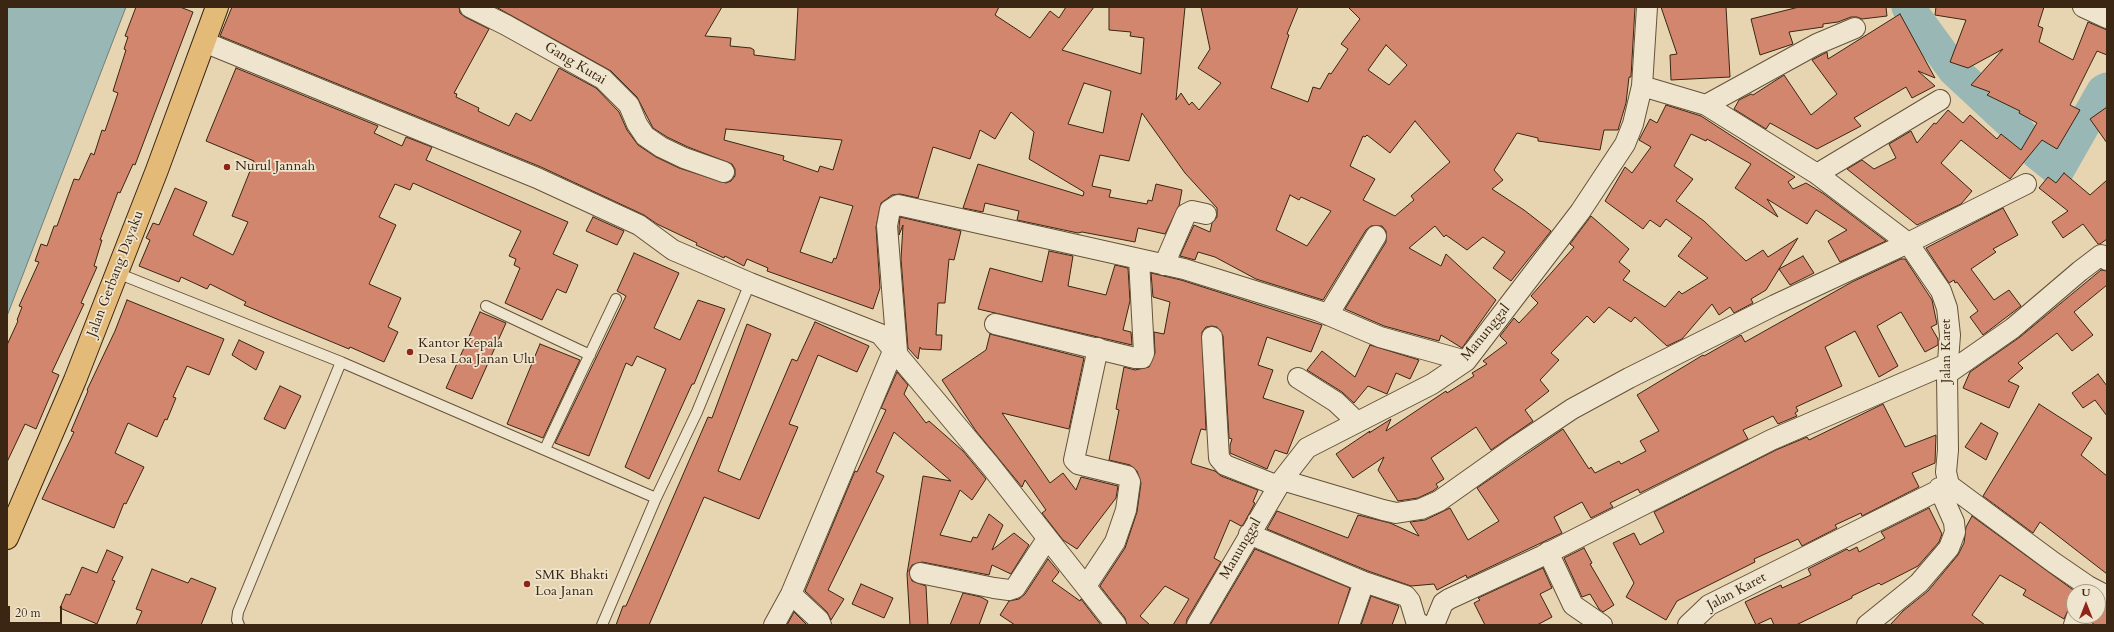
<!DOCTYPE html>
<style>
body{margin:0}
#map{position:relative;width:2114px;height:632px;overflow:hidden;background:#e7d5b2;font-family:Cardo,serif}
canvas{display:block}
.frame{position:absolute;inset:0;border:8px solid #3a2612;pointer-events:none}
.north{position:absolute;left:2066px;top:584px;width:40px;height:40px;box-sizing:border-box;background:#efe4cd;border:1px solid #a79882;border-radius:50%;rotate:0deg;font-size:11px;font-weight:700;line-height:16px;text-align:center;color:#3a2612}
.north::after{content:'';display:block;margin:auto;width:14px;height:18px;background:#8f2418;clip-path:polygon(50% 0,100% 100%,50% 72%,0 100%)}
.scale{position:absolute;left:8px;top:606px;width:54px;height:18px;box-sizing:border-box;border:2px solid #3a2612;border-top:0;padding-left:5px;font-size:12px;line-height:14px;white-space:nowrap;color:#3a2612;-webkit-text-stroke:3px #efe4cd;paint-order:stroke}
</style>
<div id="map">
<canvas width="2114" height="632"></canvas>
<div class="frame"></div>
<div class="north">U</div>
<div class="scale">20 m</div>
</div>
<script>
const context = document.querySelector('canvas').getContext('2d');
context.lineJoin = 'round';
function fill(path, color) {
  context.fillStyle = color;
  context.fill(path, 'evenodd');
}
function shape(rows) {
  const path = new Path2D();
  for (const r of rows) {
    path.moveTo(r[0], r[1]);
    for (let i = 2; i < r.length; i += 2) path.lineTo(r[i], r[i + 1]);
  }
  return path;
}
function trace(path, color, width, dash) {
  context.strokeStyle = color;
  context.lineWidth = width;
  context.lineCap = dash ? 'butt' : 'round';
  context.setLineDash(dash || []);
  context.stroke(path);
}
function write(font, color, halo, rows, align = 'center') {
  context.font = font + ' Cardo,serif';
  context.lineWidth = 3.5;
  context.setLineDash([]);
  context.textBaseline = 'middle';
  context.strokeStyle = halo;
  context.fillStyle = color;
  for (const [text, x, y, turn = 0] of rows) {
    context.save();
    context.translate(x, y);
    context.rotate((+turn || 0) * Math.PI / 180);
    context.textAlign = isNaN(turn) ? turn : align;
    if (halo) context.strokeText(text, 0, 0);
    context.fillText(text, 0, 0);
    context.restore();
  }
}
const water = shape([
 [7,7,126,7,7,316,7,7]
]);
fill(water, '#99b7b5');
trace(water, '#737d74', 1);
trace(shape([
 [1908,7,1954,70,2012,124,2037,153,2058,170,2103,91,2107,89]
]), '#99b7b5', 33);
const building = shape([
 [136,7,180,7,193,12,135,165,133,164,120,193,118,192,100,240,102,240,94,266,97,267,81,303,84,304,52,372,59,375,36,429,25,424,7,462,7,345,18,321,17,320,22,307,19,306,39,262,35,261,41,244,47,246,54,226,57,226,74,179,79,180,91,153,94,155,102,130,105,131,118,93,113,91,126,50,124,49,128,37,125,36,136,7],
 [232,7,459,7,460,13,465,17,489,29,454,93,457,94,456,97,479,108,478,111,509,126,516,113,531,121,559,68,596,88,619,112,627,130,638,145,656,157,679,168,726,183,731,181,735,176,735,169,732,164,688,147,667,137,653,128,637,97,611,71,496,7,722,7,705,36,731,38,730,46,751,48,754,50,754,55,795,60,798,7,999,7,995,15,1030,38,1050,11,1059,18,1066,7,1094,7,1062,50,1141,74,1144,38,1130,36,1131,32,1109,30,1109,7,1185,7,1176,100,1181,93,1189,105,1192,102,1199,110,1221,83,1198,68,1210,49,1201,7,1298,7,1287,34,1289,35,1271,88,1308,102,1313,87,1320,89,1329,73,1331,74,1348,49,1341,44,1360,19,1348,7,1635,7,1631,77,1629,77,1626,103,1618,130,1604,130,1600,150,1538,141,1538,138,1517,133,1494,170,1503,180,1492,189,1524,210,1551,231,1511,281,1493,268,1505,252,1483,237,1467,250,1446,235,1444,237,1435,226,1409,248,1441,266,1446,254,1496,300,1462,348,1441,335,1439,341,1384,326,1345,309,1386,242,1386,231,1382,226,1371,226,1366,230,1323,300,1256,279,1215,257,1198,252,1195,260,1180,256,1194,225,1210,232,1212,223,1217,217,1217,208,1185,173,1142,113,1129,161,1100,155,1092,186,1111,190,1109,197,1147,204,1148,200,1152,201,1156,184,1182,190,1179,206,1165,234,1138,228,1135,242,1082,232,1078,233,1017,220,1019,211,985,203,983,212,963,208,978,164,1083,196,1084,192,1029,159,1034,132,1011,112,995,139,980,130,970,159,933,147,918,198,900,194,892,195,881,203,876,227,880,288,873,309,767,271,768,268,747,259,744,266,725,256,724,258,696,245,697,243,657,224,644,215,541,167,220,36,232,7],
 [1386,45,1407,65,1389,85,1368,70,1386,45],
 [1084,83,1111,91,1103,133,1068,124,1084,83],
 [1415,121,1450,162,1411,196,1414,200,1395,216,1363,200,1375,179,1350,166,1363,136,1365,137,1367,135,1390,153,1415,121],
 [726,129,789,135,842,140,833,170,820,166,818,172,783,160,784,156,724,140,726,129],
 [1290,195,1299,200,1301,197,1331,211,1307,246,1276,230,1290,195],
 [820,197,853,206,836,259,834,258,832,263,800,252,820,197],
 [1661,7,1726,7,1730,77,1671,80,1670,55,1677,54,1661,7],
 [1799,7,1886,7,1887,16,1862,19,1857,17,1851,17,1838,22,1823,24,1823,27,1789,32,1793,44,1760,55,1751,19,1799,7],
 [1936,7,2044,7,2038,26,2043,28,2039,42,2073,60,2088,22,2107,30,2107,55,2097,51,2070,105,2080,110,2057,149,2042,140,2010,179,1961,140,1941,163,1972,191,1961,204,1917,225,1847,169,1862,160,1874,169,1896,158,1889,144,1911,131,1917,143,1934,123,1936,124,1948,110,1963,123,1970,115,1997,139,2001,134,2021,150,2037,123,2019,113,2020,111,1987,95,1990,92,1971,85,2003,49,1968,68,1950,62,1966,20,1935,15,1936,7],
 [1900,14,1935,78,1918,71,1935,86,1912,98,1906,87,1854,118,1861,126,1817,149,1770,123,1766,129,1734,109,1739,100,1751,94,1753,95,1784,75,1811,115,1837,94,1812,60,1827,52,1828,59,1900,14],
 [236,68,378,126,374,133,402,146,406,137,432,147,426,160,568,222,553,254,578,265,566,293,557,289,542,320,505,303,520,268,514,265,516,259,509,256,521,231,413,183,410,190,395,184,379,217,396,225,369,284,401,298,388,327,398,332,384,362,350,347,349,349,279,320,244,305,246,302,210,284,207,289,181,277,179,282,139,266,150,240,146,238,153,223,159,225,175,188,207,202,193,235,233,255,248,222,232,216,254,161,206,141,236,68],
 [1666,105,1701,116,1795,177,1788,182,1793,189,1806,183,1824,194,1886,241,1840,262,1828,241,1847,230,1816,210,1807,224,1767,199,1778,217,1735,188,1751,164,1707,139,1706,141,1691,134,1674,166,1693,179,1676,201,1704,221,1746,261,1763,250,1768,257,1798,238,1766,290,1751,299,1753,303,1734,313,1730,307,1719,315,1712,304,1682,339,1667,346,1635,317,1631,322,1609,307,1594,323,1587,316,1551,353,1559,360,1540,380,1549,391,1525,410,1533,421,1491,450,1476,427,1431,458,1444,479,1436,484,1438,487,1433,491,1418,498,1398,501,1378,470,1384,457,1353,478,1336,454,1370,431,1369,433,1391,419,1386,431,1446,391,1447,393,1474,376,1472,373,1487,364,1483,361,1507,343,1500,336,1514,318,1519,323,1538,303,1531,296,1574,247,1570,244,1591,216,1629,249,1619,262,1630,271,1623,280,1665,307,1679,291,1682,294,1708,278,1678,256,1692,238,1666,219,1660,227,1650,220,1643,229,1605,201,1625,167,1632,173,1651,147,1639,140,1650,119,1657,123,1666,105],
 [2107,107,2107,143,2090,119,2107,107],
 [2064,173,2090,195,2107,180,2107,239,2100,244,2098,244,2083,224,2063,238,2052,222,2068,211,2039,188,2048,177,2056,183,2064,173],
 [2003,208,2018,235,1993,249,1996,252,1971,269,1994,300,2009,290,2021,306,1983,335,1970,317,1978,311,1957,282,1955,283,1954,280,1949,283,1926,248,2003,208],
 [593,217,624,231,617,245,586,231,593,217],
 [900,217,961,231,954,260,949,259,945,303,938,303,936,335,942,335,941,350,921,349,920,347,918,359,908,348,901,259,903,225,899,235,899,227,900,217],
 [1049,251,1073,256,1068,286,1106,295,1115,265,1128,268,1130,301,1123,330,1131,332,1132,345,978,309,990,268,1042,282,1049,251],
 [634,253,679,273,654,328,680,340,698,300,725,309,694,384,692,384,649,479,625,467,666,369,637,356,632,366,626,363,589,456,555,443,626,296,617,291,634,253],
 [1803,256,1814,273,1790,285,1779,269,1803,256],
 [1901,259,1905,259,1932,300,1937,324,1931,327,1938,339,1938,345,1925,352,1901,312,1877,326,1898,366,1879,377,1855,331,1825,347,1842,386,1796,407,1798,411,1795,413,1797,416,1778,424,1773,416,1743,430,1748,439,1640,493,1638,489,1610,503,1613,507,1591,518,1582,502,1554,517,1562,533,1467,578,1466,575,1437,590,1434,584,1411,586,1368,571,1267,529,1277,511,1348,538,1358,515,1390,523,1419,536,1410,522,1425,520,1450,508,1468,540,1499,521,1477,488,1563,429,1589,469,1591,467,1595,473,1619,461,1621,464,1646,451,1640,441,1659,431,1637,395,1703,355,1704,356,1741,335,1745,342,1852,282,1901,259],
 [2101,270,2107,271,2107,285,2074,312,2093,335,2072,351,2057,333,2018,363,2023,368,2008,381,2019,386,2009,408,1963,388,1970,372,2020,337,2101,270],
 [1151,273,1181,280,1322,325,1311,352,1267,337,1258,365,1273,370,1263,398,1304,411,1287,454,1275,450,1267,469,1230,453,1230,445,1232,439,1229,438,1223,336,1217,327,1212,326,1206,327,1202,332,1206,430,1201,429,1191,462,1192,464,1215,471,1221,476,1258,490,1253,502,1255,503,1243,525,1241,526,1230,520,1214,558,1221,562,1187,619,1186,625,1173,625,1189,599,1165,586,1140,616,1150,625,1127,625,1125,618,1100,586,1125,548,1137,512,1141,483,1137,471,1130,465,1109,460,1119,410,1116,409,1124,367,1135,370,1149,367,1155,353,1154,332,1164,334,1170,302,1153,297,1151,273],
 [127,300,224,339,209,375,187,366,173,397,176,398,167,420,165,419,157,437,128,423,115,453,144,467,126,504,124,503,114,528,42,499,74,432,71,431,88,391,87,390,115,331,127,300],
 [480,312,506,323,472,399,446,388,480,312],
 [815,322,869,346,857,372,818,355,789,424,798,427,759,519,704,497,649,625,616,625,623,606,626,606,708,417,712,418,747,324,771,334,718,471,740,480,792,359,797,361,815,322],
 [990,334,1084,358,1069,429,1002,413,1050,483,1063,473,1076,490,1081,477,1118,486,1116,498,1077,549,1063,540,1042,513,1046,510,1025,480,1022,487,976,431,942,380,986,350,990,334],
 [239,340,264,352,256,370,232,355,239,340],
 [540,344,580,360,543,438,507,424,540,344],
 [1370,345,1419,360,1410,379,1396,373,1387,394,1368,386,1354,403,1342,392,1307,370,1322,351,1355,377,1370,345],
 [897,372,908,385,904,394,926,423,929,421,963,451,986,479,972,500,960,490,940,535,971,542,973,537,977,538,989,514,1003,525,992,550,1014,533,1029,545,1011,574,992,565,989,575,922,562,912,565,909,571,912,581,926,586,928,625,910,625,907,574,923,476,951,481,894,432,876,472,884,476,828,590,844,599,831,620,827,612,805,591,855,471,857,472,886,410,881,408,897,372],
 [2098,374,2107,386,2107,416,2095,400,2083,408,2072,393,2098,374],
 [280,386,301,396,285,429,264,419,280,386],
 [1883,404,1905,447,1936,435,1935,463,1912,473,1919,487,1862,516,1861,513,1835,525,1837,528,1802,546,1798,539,1754,559,1755,562,1677,601,1666,620,1626,597,1634,583,1613,543,1634,533,1640,545,1664,532,1654,512,1776,450,1807,437,1809,440,1883,404],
 [2039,404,2092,438,2081,455,2107,476,2107,574,2040,522,2033,533,1983,496,2039,404],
 [1981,423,1998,433,1986,460,1965,447,1981,423],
 [1929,508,1942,534,1939,542,1918,566,1881,585,1879,583,1852,596,1852,598,1796,625,1774,625,1771,618,1756,625,1745,602,1781,585,1782,588,1811,575,1808,569,1847,549,1849,551,1857,547,1859,552,1885,538,1881,532,1929,508],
 [1972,516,2076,592,2074,592,2074,605,2069,608,2064,619,2023,595,2026,590,2000,575,1972,615,1985,625,1890,625,1903,611,1928,591,1958,555,1964,543,1966,527,1972,516],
 [1584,548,1592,563,1590,564,1614,605,1603,612,1599,609,1590,594,1582,597,1564,558,1584,548],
 [1255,549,1350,588,1338,625,1210,625,1255,549],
 [107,550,123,557,112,580,115,581,97,624,60,608,66,594,70,595,82,567,97,573,107,550],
 [1048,559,1059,572,1052,581,1080,601,1081,599,1101,625,1015,625,1000,615,1009,601,1019,599,1025,594,1048,559],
 [1543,568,1552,588,1540,594,1552,617,1537,625,1485,625,1474,603,1480,600,1478,598,1543,568],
 [152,569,188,583,191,578,216,588,201,625,136,625,142,611,136,609,152,569],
 [861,584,893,598,884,618,852,604,861,584],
 [963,593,981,597,988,601,979,625,950,625,963,593],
 [1371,596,1399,606,1392,625,1361,625,1371,596],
 [2100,605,2107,607,2107,625,2094,625,2088,617,2098,616,2098,607,2100,605],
 [794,612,807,625,787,625,794,612]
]);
fill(building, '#d2866e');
trace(building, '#3a2612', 1);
const lane = shape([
 [117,273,341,362],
 [486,306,590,355],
 [545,449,616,299],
 [656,498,697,412,750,283],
 [239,625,237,620,238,612,341,362,656,498,602,625]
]);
const street = shape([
 [470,7,506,25,603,79,629,105,637,124,645,136,661,147,684,158,724,172],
 [2083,7,2107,18],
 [204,42,537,178,639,225,673,250,750,283,880,334,989,464,1116,625],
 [1642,86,1706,105,1817,174,1908,243,1941,291,1947,308,1950,335,1947,374,1948,450,1946,472,1949,485],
 [1706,105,1817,44,1855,28],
 [1817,174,1940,100],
 [1164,265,1186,214,1192,211,1206,214],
 [1328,315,1376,236],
 [995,324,1135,358,1142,358,1144,353,1139,259],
 [1212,337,1219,458,1225,465,1278,486],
 [897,351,887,226,890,210,898,205,1184,269,1319,311,1380,337,1466,361],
 [1947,374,2013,328,2080,271,2101,255,2107,260],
 [1298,378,1336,402,1357,422],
 [1282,480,1383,510,1396,513,1421,509,1439,501,1518,445,1572,409,1629,378,1775,305,1908,243,2026,184],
 [1949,485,2053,562,2088,586,2107,596],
 [1249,534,1364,582,1406,596,1410,601,1416,621,1422,625],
 [1548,552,1573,605,1602,625],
 [920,573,994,588,1009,590,1015,588,1047,539],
 [1086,586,1115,542,1126,510,1130,482,1127,476,1078,464,1074,460,1098,348],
 [791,594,819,620,821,625],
 [774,625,791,594,894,349],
 [1197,625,1282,480,1307,448,1432,384,1466,361,1580,212,1625,144,1633,124,1642,86,1647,7],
 [1349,625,1364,582],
 [1434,625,1443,603,1449,599,1542,556,1771,440,1947,364],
 [1688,625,1709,605,1949,485],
 [1867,625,1919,583,1949,548,1955,532,1954,522,1939,488],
 [2074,625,2077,616]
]);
const highway = shape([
 [7,538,75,380,157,170,217,7]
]);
trace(lane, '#65523a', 12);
trace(street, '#65523a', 22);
trace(highway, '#3a2612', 24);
trace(lane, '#efe4cd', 10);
trace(street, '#efe4cd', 20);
trace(highway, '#e4ba79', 22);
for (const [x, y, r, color] of [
 [227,167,4,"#8f2418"],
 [410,352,4,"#8f2418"],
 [527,584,4,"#8f2418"]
]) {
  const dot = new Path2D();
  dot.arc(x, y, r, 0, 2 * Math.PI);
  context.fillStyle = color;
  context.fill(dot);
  trace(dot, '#efe4cd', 1.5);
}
write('14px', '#3a2612', '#efe4cd', [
 ["Gang Kutai",575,64,31],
 ["Jalan Gerbang Dayaku",116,274,-69],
 ["Manunggal",1486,333,-51],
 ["Jalan Karet",1947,351,-90],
 ["Manunggal",1241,549,-60],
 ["Jalan Karet",1737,592,-28]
]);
write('14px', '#3a2612', '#efe4cd', [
 ["Nurul Jannah",235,167],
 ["Kantor Kepala",418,344],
 ["Desa Loa Janan Ulu",418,360],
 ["SMK Bhakti",535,576],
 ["Loa Janan",535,592]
], 'left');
</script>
